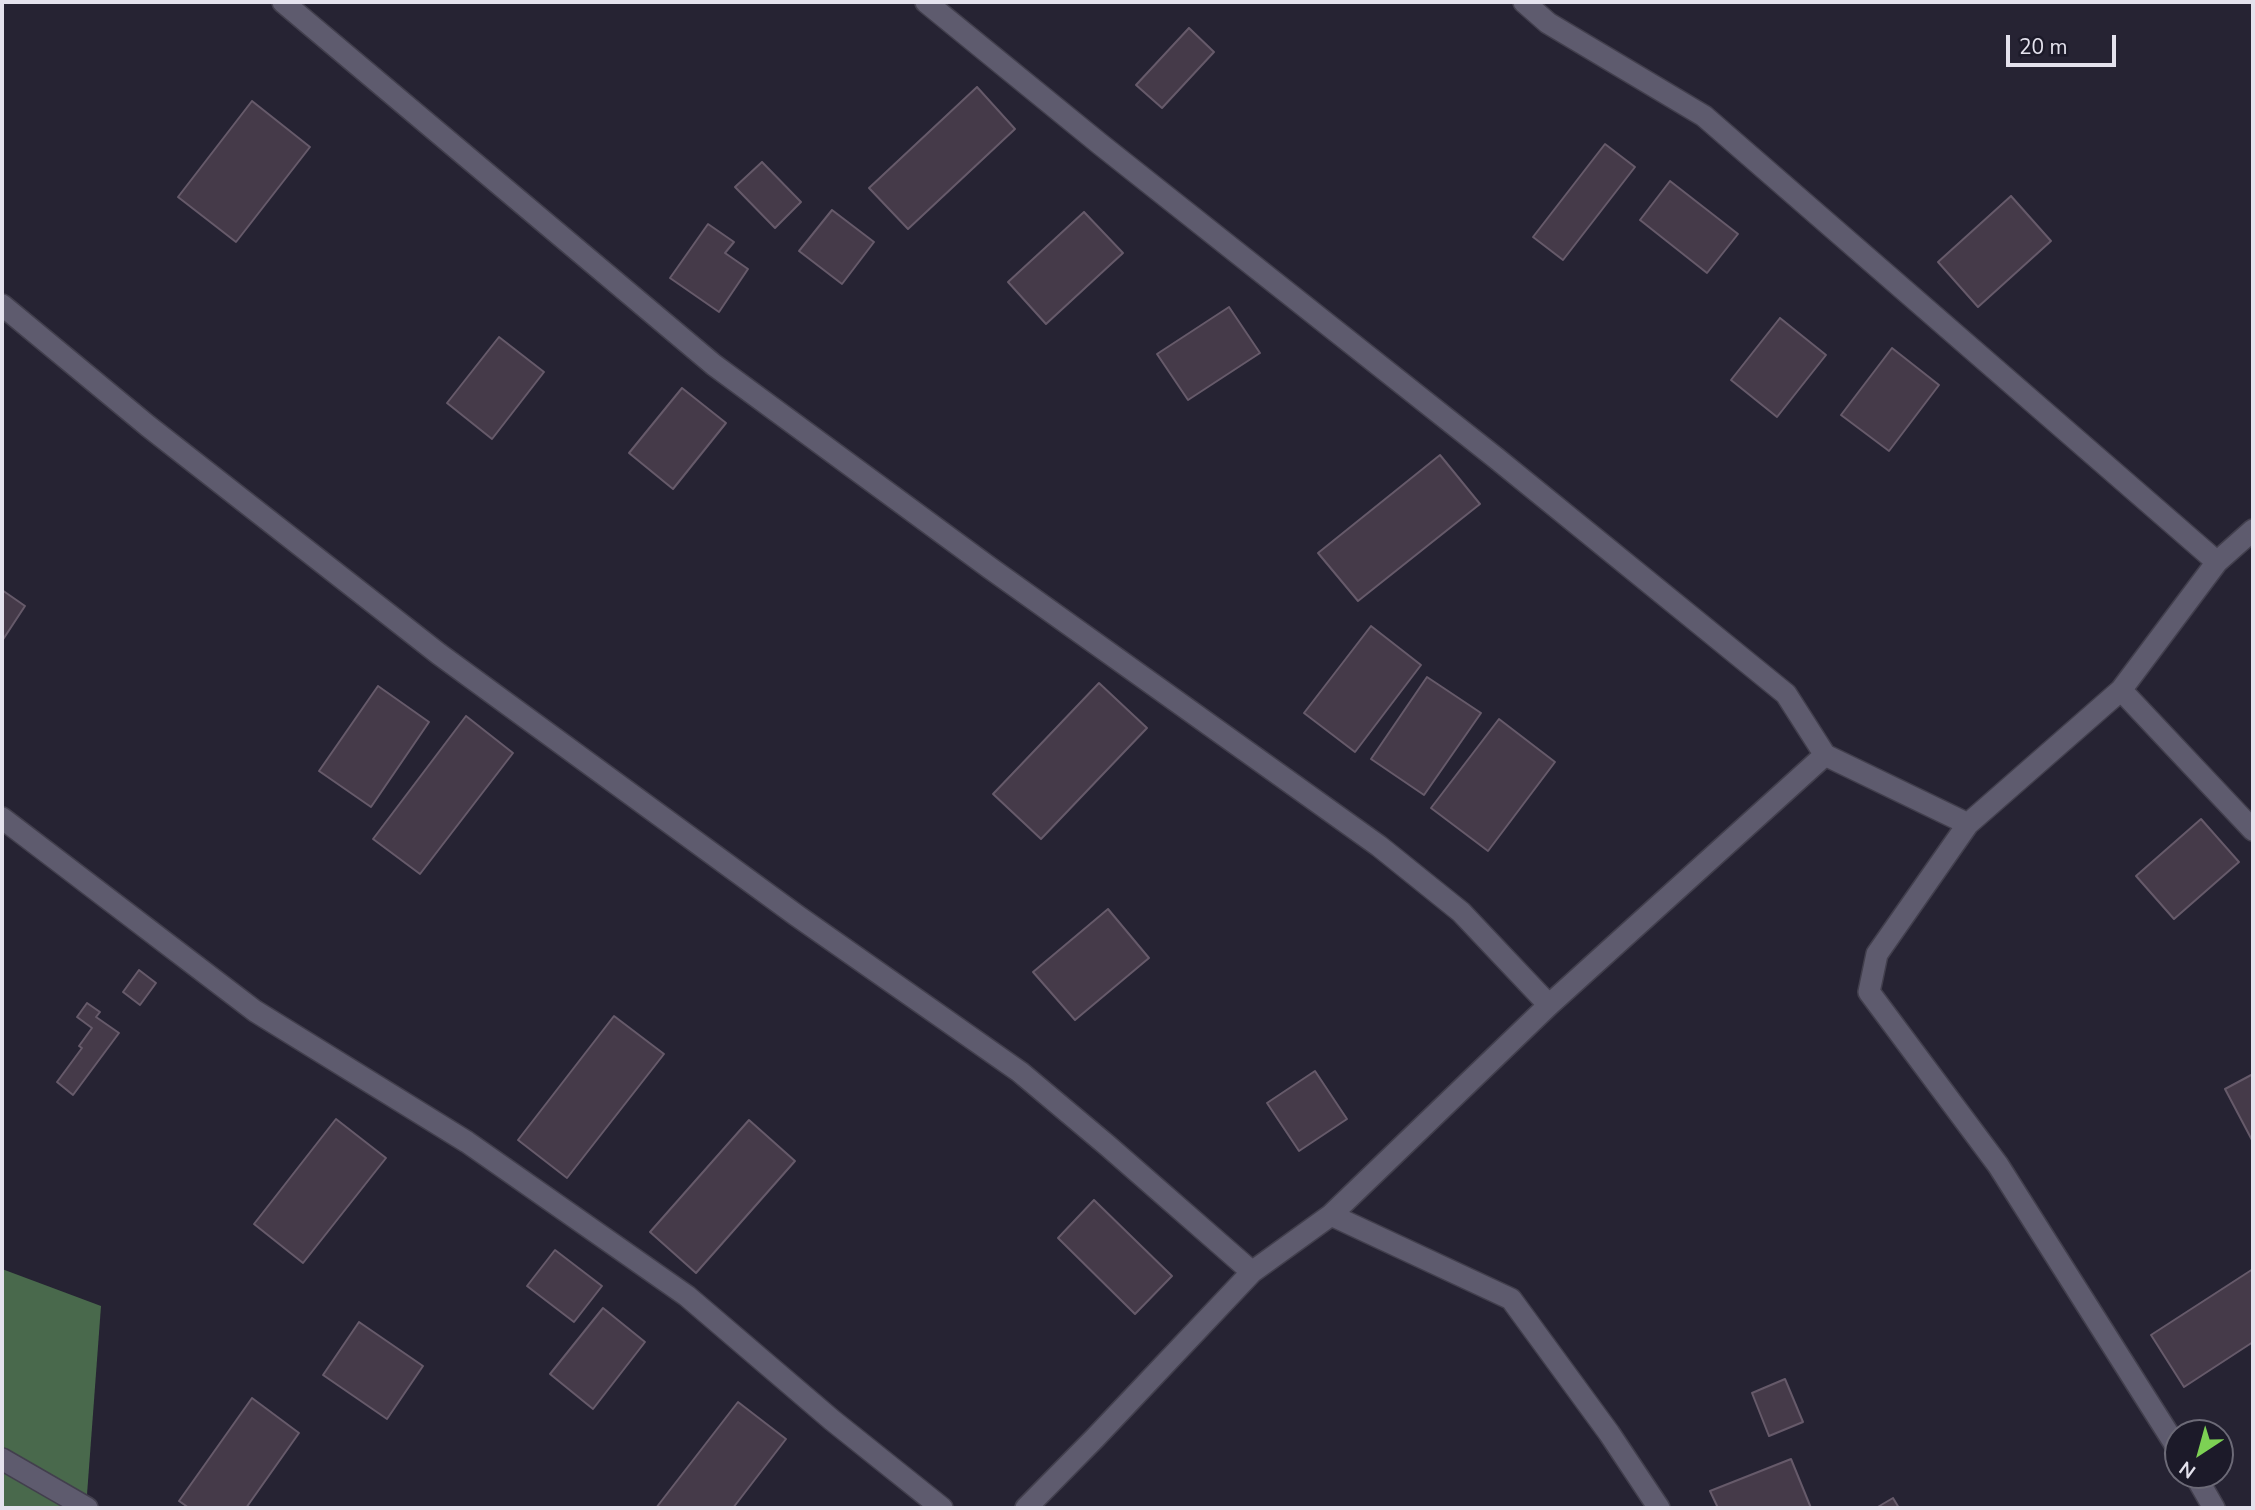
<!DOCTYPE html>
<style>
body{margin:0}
#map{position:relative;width:2255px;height:1510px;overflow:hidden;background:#262333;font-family:"Nunito Sans",sans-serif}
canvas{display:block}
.frame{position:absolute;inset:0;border:4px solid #e4e2ed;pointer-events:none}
.north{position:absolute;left:2164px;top:1419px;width:70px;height:70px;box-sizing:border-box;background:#1c1a29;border:2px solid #6c6a77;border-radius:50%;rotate:216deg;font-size:19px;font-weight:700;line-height:28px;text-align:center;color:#e4e2ed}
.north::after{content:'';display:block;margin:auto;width:24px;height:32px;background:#7dd154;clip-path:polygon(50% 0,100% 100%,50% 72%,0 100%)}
.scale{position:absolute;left:2006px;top:35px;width:110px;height:32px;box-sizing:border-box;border:4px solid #e4e2ed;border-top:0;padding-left:9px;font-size:21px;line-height:24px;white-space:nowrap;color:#e4e2ed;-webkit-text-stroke:5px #1c1a29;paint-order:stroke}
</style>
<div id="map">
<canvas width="2255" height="1510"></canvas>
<div class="frame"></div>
<div class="north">N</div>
<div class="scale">20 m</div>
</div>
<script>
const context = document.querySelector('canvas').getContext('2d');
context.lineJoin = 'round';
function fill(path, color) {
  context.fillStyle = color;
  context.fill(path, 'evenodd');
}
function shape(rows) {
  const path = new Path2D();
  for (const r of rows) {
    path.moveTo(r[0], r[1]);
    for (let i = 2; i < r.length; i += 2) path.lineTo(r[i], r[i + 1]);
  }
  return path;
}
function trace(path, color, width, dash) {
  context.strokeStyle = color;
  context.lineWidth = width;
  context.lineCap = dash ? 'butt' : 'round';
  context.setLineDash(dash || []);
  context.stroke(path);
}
fill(shape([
 [2,1269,101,1306,86,1508,2,1508]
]), '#49694c');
const building = shape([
 [1189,28,1214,52,1162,108,1136,85,1189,28],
 [977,87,1015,129,908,229,869,188,977,87],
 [252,101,310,147,236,242,178,197,252,101],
 [1605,144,1635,167,1563,260,1533,237,1605,144],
 [762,162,801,202,775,228,735,187,762,162],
 [1670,181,1738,234,1707,273,1640,220,1670,181],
 [2011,196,2051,241,1978,307,1938,262,2011,196],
 [832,210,874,242,842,284,799,251,832,210],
 [1084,212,1123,253,1046,324,1008,282,1084,212],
 [708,224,734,242,725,253,748,269,719,312,670,278,708,224],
 [1229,307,1260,353,1188,400,1157,354,1229,307],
 [1780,318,1826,355,1777,417,1731,380,1780,318],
 [499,337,544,372,492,439,447,403,499,337],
 [1892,348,1939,385,1889,451,1841,415,1892,348],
 [682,388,726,423,673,489,629,453,682,388],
 [1440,455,1480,504,1358,601,1318,553,1440,455],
 [2,590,25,606,2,641,2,590],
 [1371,626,1421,665,1355,752,1304,713,1371,626],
 [1427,677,1481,713,1424,795,1371,759,1427,677],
 [1099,683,1147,728,1041,839,993,794,1099,683],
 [378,686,429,722,371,807,319,771,378,686],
 [466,716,513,753,420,874,373,839,466,716],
 [1499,719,1555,762,1488,851,1431,808,1499,719],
 [2201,819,2239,862,2174,919,2136,876,2201,819],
 [1108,909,1149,958,1075,1020,1033,972,1108,909],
 [139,970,156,983,140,1005,123,992,139,970],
 [87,1003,100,1012,96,1017,119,1033,73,1095,57,1082,82,1048,79,1046,92,1028,77,1017,87,1003],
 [614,1016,664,1054,567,1178,518,1140,614,1016],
 [1315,1071,1347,1119,1299,1151,1267,1103,1315,1071],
 [2253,1074,2253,1142,2225,1089,2253,1074],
 [336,1119,386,1158,303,1263,254,1224,336,1119],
 [749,1120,795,1161,696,1273,650,1232,749,1120],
 [1094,1200,1172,1276,1135,1314,1058,1238,1094,1200],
 [555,1250,602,1286,574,1322,527,1286,555,1250],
 [2253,1269,2253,1342,2184,1387,2151,1335,2253,1269],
 [603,1308,645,1342,593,1409,550,1374,603,1308],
 [359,1322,423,1366,387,1419,323,1375,359,1322],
 [1785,1379,1803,1422,1769,1436,1752,1393,1785,1379],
 [252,1398,299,1433,246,1508,189,1508,179,1501,252,1398],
 [738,1402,786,1439,733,1508,656,1508,738,1402],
 [1791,1459,1811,1508,1718,1508,1710,1491,1791,1459],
 [1893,1498,1899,1508,1876,1508,1893,1498]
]);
fill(building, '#453a49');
trace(building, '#665a6a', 2);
const minor = shape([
 [283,2,714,365,990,568,1379,846,1461,912,1549,1005],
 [926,2,1100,144,1496,458,1786,694,1825,755],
 [1524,2,1548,23,1704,116,2217,562],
 [2,305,148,426,439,654,796,915,1020,1072,1108,1146,1252,1272],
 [2121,690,2253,830],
 [2,818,255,1011,467,1142,687,1296,832,1420,942,1508],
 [1968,824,1877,954,1869,992,1998,1165,2178,1449],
 [1331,1215,1511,1299,1609,1433,1659,1508],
 [2,1459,87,1508],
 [2195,1475,2214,1508],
 [1026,1508,1095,1438,1252,1272,1331,1215,1549,1005,1825,755,1968,824,2121,690,2217,562,2253,530]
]);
trace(minor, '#423f4d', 24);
trace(minor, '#5e5b6e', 21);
</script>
